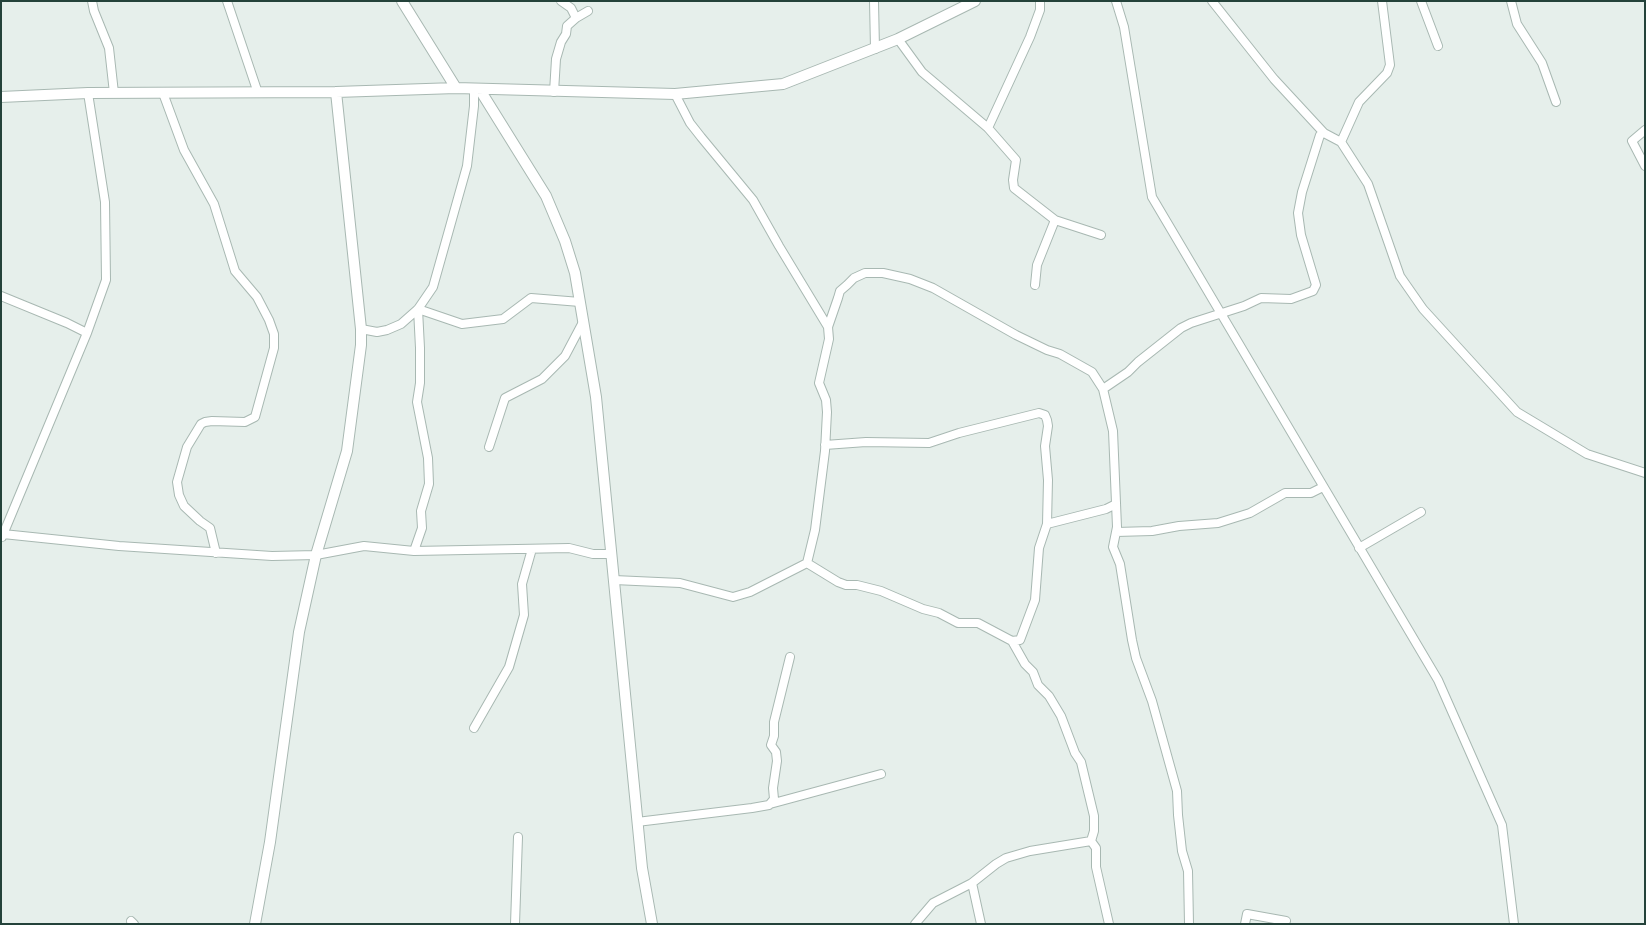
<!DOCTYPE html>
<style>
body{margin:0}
#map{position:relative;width:1646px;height:925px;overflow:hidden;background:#e6efeb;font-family:"Asap Condensed",sans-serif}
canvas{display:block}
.frame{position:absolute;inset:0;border:2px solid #24423a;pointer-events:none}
</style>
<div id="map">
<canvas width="1646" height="925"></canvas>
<div class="frame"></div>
</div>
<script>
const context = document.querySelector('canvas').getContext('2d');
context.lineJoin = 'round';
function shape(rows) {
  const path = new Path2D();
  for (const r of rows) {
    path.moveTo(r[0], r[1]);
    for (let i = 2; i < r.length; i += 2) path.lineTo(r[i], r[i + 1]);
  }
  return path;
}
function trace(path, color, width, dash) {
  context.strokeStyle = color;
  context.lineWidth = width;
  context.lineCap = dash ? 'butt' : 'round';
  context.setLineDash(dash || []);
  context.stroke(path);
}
const minor = shape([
 [92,1,94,11,109,48,114,93],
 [227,1,258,93],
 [561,1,571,8,576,18],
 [874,1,875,49],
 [1116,1,1124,27,1152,197,1438,680,1502,825,1514,924],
 [1212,1,1274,79,1324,133,1341,142,1368,184,1400,276,1423,309,1517,412,1587,454,1645,473],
 [1421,1,1438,46],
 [1511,1,1517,24,1542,63,1556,102],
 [898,39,922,72,988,128,1016,160,1013,180,1014,188,1055,220],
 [554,92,556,59,561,42,566,34,567,26,576,18,588,11],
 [163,93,184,150,214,204,235,271,257,297,269,320,274,334,274,348,255,417,245,422,212,421,205,422,201,424,187,447,177,482,179,495,184,506,200,521,210,528,216,553],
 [675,94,690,123,701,137,753,200,779,246,828,327],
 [988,128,1030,37,1040,10,1040,1],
 [1645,130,1632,141,1645,166],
 [1341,142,1359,102,1387,73,1390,65,1382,1],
 [1035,285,1037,265,1055,220,1101,235],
 [1,296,67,323,87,333],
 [361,329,377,332,387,330,401,324,418,309,433,287,467,166,474,106,474,89],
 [825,445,866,442,929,443,959,433,1039,413,1045,415,1047,420,1048,426,1045,446,1048,480,1047,524],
 [489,447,505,398,542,379,565,356,583,322],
 [1116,532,1152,531,1179,526,1218,523,1250,513,1285,493,1311,493,1323,487],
 [3,534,119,546,272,556,316,555,364,546,414,551,569,548,593,554,611,554],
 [2,537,87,333,106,280,105,202,88,93],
 [1359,548,1421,512],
 [414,551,422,528,421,511,429,484,428,458,417,402,420,383,420,348,418,309,462,324,503,319,531,298,580,302],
 [614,580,680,583,733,597,750,592,807,563],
 [1012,641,978,623,958,623,939,613,923,609,881,591,857,585,846,585,838,582,807,563,815,530,825,451,827,412,826,400,819,383,829,339,828,327,838,298,840,291,847,285,854,278,865,273,883,273,910,279,933,288,1016,335,1047,350,1060,354,1092,372,1103,389],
 [474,728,509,667,524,615,522,584,532,549],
 [770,804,881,774],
 [637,822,752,808,769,805,774,799,773,788,777,761,776,752,771,745,774,736,774,722,790,657],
 [1091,841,1096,848,1096,867,1109,924],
 [972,883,981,924],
 [131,921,134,924],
 [515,924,518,837],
 [915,924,933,903,972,883,996,864,1006,858,1030,851,1091,841,1094,831,1094,816,1081,762,1075,753,1061,716,1049,696,1038,685,1033,672,1025,664,1012,641,1020,640,1035,600,1039,548,1047,524,1106,509,1116,504],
 [1189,924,1188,871,1182,851,1178,815,1177,791,1152,701,1136,658,1132,640,1120,564,1113,547,1117,527,1113,431,1103,389,1128,372,1138,362,1181,328,1191,323,1244,306,1261,298,1291,299,1313,291,1316,285,1301,235,1298,213,1302,192,1320,135,1324,133],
 [1245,924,1247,914,1286,921]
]);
const tertiary = shape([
 [402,1,456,88],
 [480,90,546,196,565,241,575,273,596,397,642,868,652,924],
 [1,97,88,93,336,92,456,88,675,94,783,84,898,39,975,1],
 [255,924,270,842,299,632,316,555,347,451,361,345,361,329,336,92]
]);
trace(minor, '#a8b8b2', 10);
trace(tertiary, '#a8b8b2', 12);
trace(minor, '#fff', 8);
trace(tertiary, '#fff', 10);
</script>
